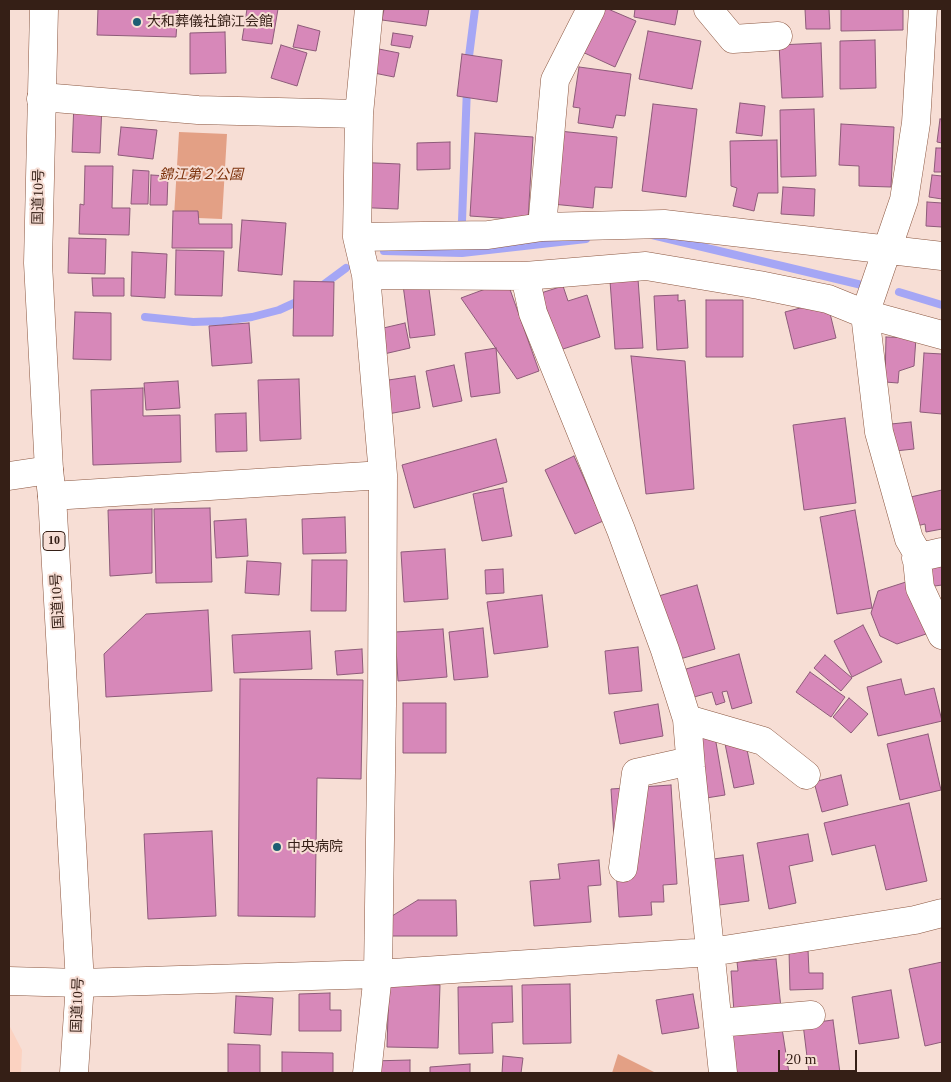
<!DOCTYPE html>
<meta charset="utf-8">
<style>
body{margin:0}
#map{position:relative;width:951px;height:1082px;overflow:hidden;background:#f7ded5;font-family:"Times New Roman",serif}
canvas{display:block}
.frame{position:absolute;inset:0;border:10px solid #351f16;pointer-events:none}
.scale{position:absolute;left:778px;top:1050px;width:79px;height:22px;box-sizing:border-box;border:2px solid #351f16;border-top:0;padding-left:6px;font-size:15px;line-height:18px;white-space:nowrap;color:#351f16;-webkit-text-stroke:4px #f7ded5;paint-order:stroke}
</style>
<div id="map">
<canvas width="951" height="1082"></canvas>
<div class="frame"></div>
<div class="scale">20 m</div>
</div>
<script>
const context = document.querySelector('canvas').getContext('2d');
context.lineJoin = 'round';
function fill(path, color) {
  context.fillStyle = color;
  context.fill(path, 'evenodd');
}
function shape(rows) {
  const path = new Path2D();
  for (const r of rows) {
    path.moveTo(r[0], r[1]);
    for (let i = 2; i < r.length; i += 2) path.lineTo(r[i], r[i + 1]);
  }
  return path;
}
function trace(path, color, width, dash) {
  context.strokeStyle = color;
  context.lineWidth = width;
  context.lineCap = dash ? 'butt' : 'round';
  context.setLineDash(dash || []);
  context.stroke(path);
}
function write(font, color, halo, rows, align = 'center') {
  context.font = font + ' "Times New Roman","Noto Sans JP",serif';
  context.lineWidth = 4;
  context.setLineDash([]);
  context.textBaseline = 'middle';
  context.strokeStyle = halo;
  context.fillStyle = color;
  for (const [text, x, y, turn = 0] of rows) {
    context.save();
    context.translate(x, y);
    context.rotate((+turn || 0) * Math.PI / 180);
    context.textAlign = isNaN(turn) ? turn : align;
    if (halo) context.strokeText(text, 0, 0);
    context.fillText(text, 0, 0);
    context.restore();
  }
}
fill(shape([
 [9,1025,22,1050,21,1073,9,1073]
]), '#fbd2c1');
fill(shape([
 [179,132,227,134,222,219,174,217],
 [618,1054,656,1073,659,1073,612,1073]
]), '#e3a085');
trace(shape([
 [468,64,475,9],
 [462,221,467,88],
 [652,235,866,286],
 [384,251,462,253,586,239],
 [319,288,346,268],
 [899,292,942,305],
 [145,317,193,322,223,321,252,317,279,310,301,300]
]), '#a5a6f5', 8);
const building = shape([
 [98,9,178,9,176,37,97,35,98,9],
 [247,9,278,9,272,44,242,40,247,9],
 [384,9,429,9,426,26,382,20,384,9],
 [597,9,608,9,636,21,615,67,578,50,597,9],
 [635,9,678,9,675,25,634,17,635,9],
 [805,9,829,9,830,29,806,29,805,9],
 [841,9,903,9,903,30,841,31,841,9],
 [298,25,320,31,316,51,293,47,298,25],
 [648,31,701,41,692,89,639,79,648,31],
 [225,32,226,73,190,74,190,33,225,32],
 [393,33,413,36,410,48,391,45,393,33],
 [875,40,876,88,840,89,840,41,875,40],
 [821,43,823,97,782,98,779,45,821,43],
 [281,45,307,53,297,86,271,78,281,45],
 [379,49,399,53,394,77,374,73,379,49],
 [462,54,502,60,497,102,457,96,462,54],
 [579,67,631,74,625,116,616,115,613,128,578,123,580,108,573,107,579,67],
 [74,103,102,104,100,153,72,152,74,103],
 [740,103,765,106,762,136,736,133,740,103],
 [653,104,697,109,686,197,642,191,653,104],
 [814,109,816,176,781,177,780,110,814,109],
 [940,119,942,119,942,143,937,142,940,119],
 [841,124,894,127,891,187,859,186,859,166,839,165,841,124],
 [121,127,157,130,153,159,118,155,121,127],
 [559,131,617,137,612,188,595,187,593,208,552,204,559,131],
 [475,133,533,137,528,220,470,216,475,133],
 [777,140,778,193,758,193,754,211,733,206,737,188,731,186,730,141,777,140],
 [450,142,450,169,417,170,417,143,450,142],
 [936,148,942,148,942,172,934,172,936,148],
 [352,162,400,164,398,209,350,207,352,162],
 [85,166,113,166,112,208,130,208,129,235,79,234,80,204,84,205,85,166],
 [133,170,149,171,148,204,131,204,133,170],
 [151,175,168,176,167,205,150,205,151,175],
 [932,175,942,176,942,199,929,197,932,175],
 [783,187,815,189,814,216,781,214,783,187],
 [927,202,942,203,942,227,926,226,927,202],
 [173,211,198,211,199,224,232,224,232,248,172,248,173,211],
 [242,220,286,223,282,275,238,271,242,220],
 [69,238,106,239,105,274,68,273,69,238],
 [176,250,224,251,222,296,175,295,176,250],
 [132,252,167,254,165,298,131,296,132,252],
 [92,278,124,278,124,296,93,296,92,278],
 [638,279,643,348,615,349,610,281,638,279],
 [294,281,334,282,333,336,293,336,294,281],
 [428,281,435,335,410,338,403,285,428,281],
 [507,281,539,371,517,379,461,298,507,281],
 [563,286,568,301,587,295,600,337,560,350,541,293,563,286],
 [678,295,678,301,685,300,688,348,657,350,654,296,678,295],
 [706,300,743,300,743,357,706,357,706,300],
 [827,301,836,338,794,349,785,312,827,301],
 [75,312,111,313,111,360,73,359,75,312],
 [249,323,252,363,212,366,209,326,249,323],
 [405,323,410,348,384,354,379,329,405,323],
 [886,337,916,338,914,366,899,371,898,383,885,382,886,337],
 [496,348,500,393,471,397,465,353,496,348],
 [924,353,942,354,942,414,920,412,924,353],
 [631,356,685,361,694,489,646,494,631,356],
 [454,365,462,401,433,407,426,371,454,365],
 [415,376,420,408,388,414,382,381,415,376],
 [299,379,301,439,260,441,258,380,299,379],
 [178,381,180,408,146,410,144,383,178,381],
 [143,388,143,416,180,415,181,462,93,465,91,390,143,388],
 [246,413,247,451,216,452,215,414,246,413],
 [845,418,856,503,804,510,793,425,845,418],
 [911,422,914,449,895,451,891,424,911,422],
 [496,439,507,482,414,508,402,465,496,439],
 [574,456,603,521,575,534,545,470,574,456],
 [503,488,512,536,482,541,473,494,503,488],
 [942,490,942,529,926,532,925,524,912,527,906,498,942,490],
 [210,508,212,582,156,583,154,509,210,508],
 [152,509,152,573,110,576,108,510,152,509],
 [855,510,872,608,837,614,820,517,855,510],
 [345,517,346,553,303,554,302,519,345,517],
 [246,519,248,556,216,558,214,521,246,519],
 [942,547,942,585,920,588,942,547],
 [445,549,448,599,404,602,401,552,445,549],
 [312,560,347,560,346,611,311,611,312,560],
 [247,561,281,563,279,595,245,593,247,561],
 [503,569,504,593,486,594,485,570,503,569],
 [909,581,926,634,897,644,880,636,871,613,878,591,909,581],
 [697,585,715,649,659,665,641,601,697,585],
 [542,595,548,647,494,654,487,602,542,595],
 [208,610,212,691,106,697,104,654,146,614,208,610],
 [863,625,882,662,852,677,834,641,863,625],
 [483,628,488,677,454,680,449,632,483,628],
 [443,629,447,677,398,681,395,632,443,629],
 [310,631,312,669,234,673,232,635,310,631],
 [638,647,642,691,609,694,605,651,638,647],
 [362,649,363,673,337,675,335,651,362,649],
 [739,654,752,703,732,709,727,691,722,692,725,702,716,705,712,692,687,699,679,671,739,654],
 [825,655,852,678,841,691,814,668,825,655],
 [810,672,845,697,831,717,796,692,810,672],
 [240,679,363,680,361,779,317,778,315,917,238,916,240,679],
 [901,679,905,695,934,688,942,721,878,736,867,687,901,679],
 [849,698,868,714,851,733,833,717,849,698],
 [403,703,446,703,446,753,403,753,403,703],
 [658,704,663,736,620,744,614,712,658,704],
 [712,719,725,795,700,799,686,723,712,719],
 [742,725,754,784,734,788,722,729,742,725],
 [928,734,941,790,900,800,887,744,928,734],
 [841,775,848,805,822,812,814,782,841,775],
 [671,785,677,884,663,885,664,902,651,902,652,915,619,917,611,789,671,785],
 [909,803,927,881,886,890,875,845,832,855,824,823,909,803],
 [212,831,216,916,148,919,144,834,212,831],
 [808,834,813,861,789,866,796,903,769,909,757,843,808,834],
 [743,855,749,901,712,906,706,860,743,855],
 [599,860,601,885,588,886,591,922,534,926,530,881,560,879,558,864,599,860],
 [418,900,456,900,457,936,392,936,392,916,418,900],
 [808,949,809,973,823,973,823,989,790,990,789,950,808,949],
 [776,959,781,1008,734,1012,731,971,738,971,737,962,776,959],
 [942,962,942,1042,925,1046,909,969,942,962],
 [389,984,440,985,438,1048,387,1047,389,984],
 [570,984,571,1043,523,1044,522,985,570,984],
 [512,986,513,1022,492,1023,493,1053,459,1054,458,987,512,986],
 [891,990,899,1038,859,1044,852,997,891,990],
 [330,993,330,1010,341,1010,341,1031,299,1031,299,994,330,993],
 [693,994,699,1028,662,1034,656,1000,693,994],
 [236,996,273,998,271,1035,234,1033,236,996],
 [833,1020,840,1073,809,1073,803,1024,833,1020],
 [781,1022,789,1073,736,1073,729,1030,781,1022],
 [228,1044,260,1045,260,1073,228,1073,228,1044],
 [282,1052,333,1053,333,1073,282,1073,282,1052],
 [503,1056,523,1058,521,1073,502,1073,503,1056],
 [410,1060,410,1073,371,1073,371,1061,410,1060],
 [470,1064,470,1073,430,1073,430,1067,470,1064]
]);
fill(building, '#d788b9');
trace(building, '#8d5b79', 1);
const minor = shape([
 [708,9,733,39,778,36],
 [923,9,916,123,904,200,865,314,879,432,909,539,916,551,920,588,942,635],
 [41,99,54,98,198,110,359,114],
 [542,227,555,80,591,9],
 [357,237,488,235,542,227,664,224,942,256],
 [366,275,525,276,646,266,759,285,828,299,865,314,942,335],
 [525,276,533,313,621,530,665,650,687,719,691,768,723,1073],
 [9,476,49,470],
 [52,496,383,475],
 [916,558,942,552],
 [687,719,763,741,806,775],
 [623,868,636,773,690,761],
 [9,981,80,983,378,974,711,952,915,920,942,913],
 [718,1023,811,1015],
 [367,1073,378,974,382,705,383,475,366,275,357,237,359,114,369,9]
]);
const highway = shape([
 [44,9,38,263,49,470,52,496,80,983,74,1073]
]);
trace(minor, '#8b5741', 29);
trace(highway, '#8b5741', 29);
trace(minor, '#fff', 28);
trace(highway, '#fff', 28);
for (const [x, y, r, color] of [
 [137,22,5,"#1d5e73"],
 [277,847,5,"#1d5e73"]
]) {
  const dot = new Path2D();
  dot.arc(x, y, r, 0, 2 * Math.PI);
  context.fillStyle = color;
  context.fill(dot);
  trace(dot, '#f7ded5', 2);
}
for (const [x, y, w] of [
 [54,541,22]
]) {
  const box = new Path2D();
  box.roundRect(x - w / 2, y - 9.5, w, 19, 4);
  context.fillStyle = '#f7ded5';
  context.fill(box);
  trace(box, '#351f16', 1);
}
write('bold 12px', '#351f16', null, [
 ["10",54,541]
]);
write('14px', '#351f16', '#f7ded5', [
 ["大和葬儀社錦江会館",147,22],
 ["中央病院",287,847]
], 'left');
write('italic 14px', '#7c310b', '#f7ded5', [
 ["錦江第２公園",201,175]
]);
write('14px', '#351f16', '#f7ded5', [
 ["国道10号",39,197,-89],
 ["国道10号",58,601,-93],
 ["国道10号",78,1005,-88]
]);
</script>
